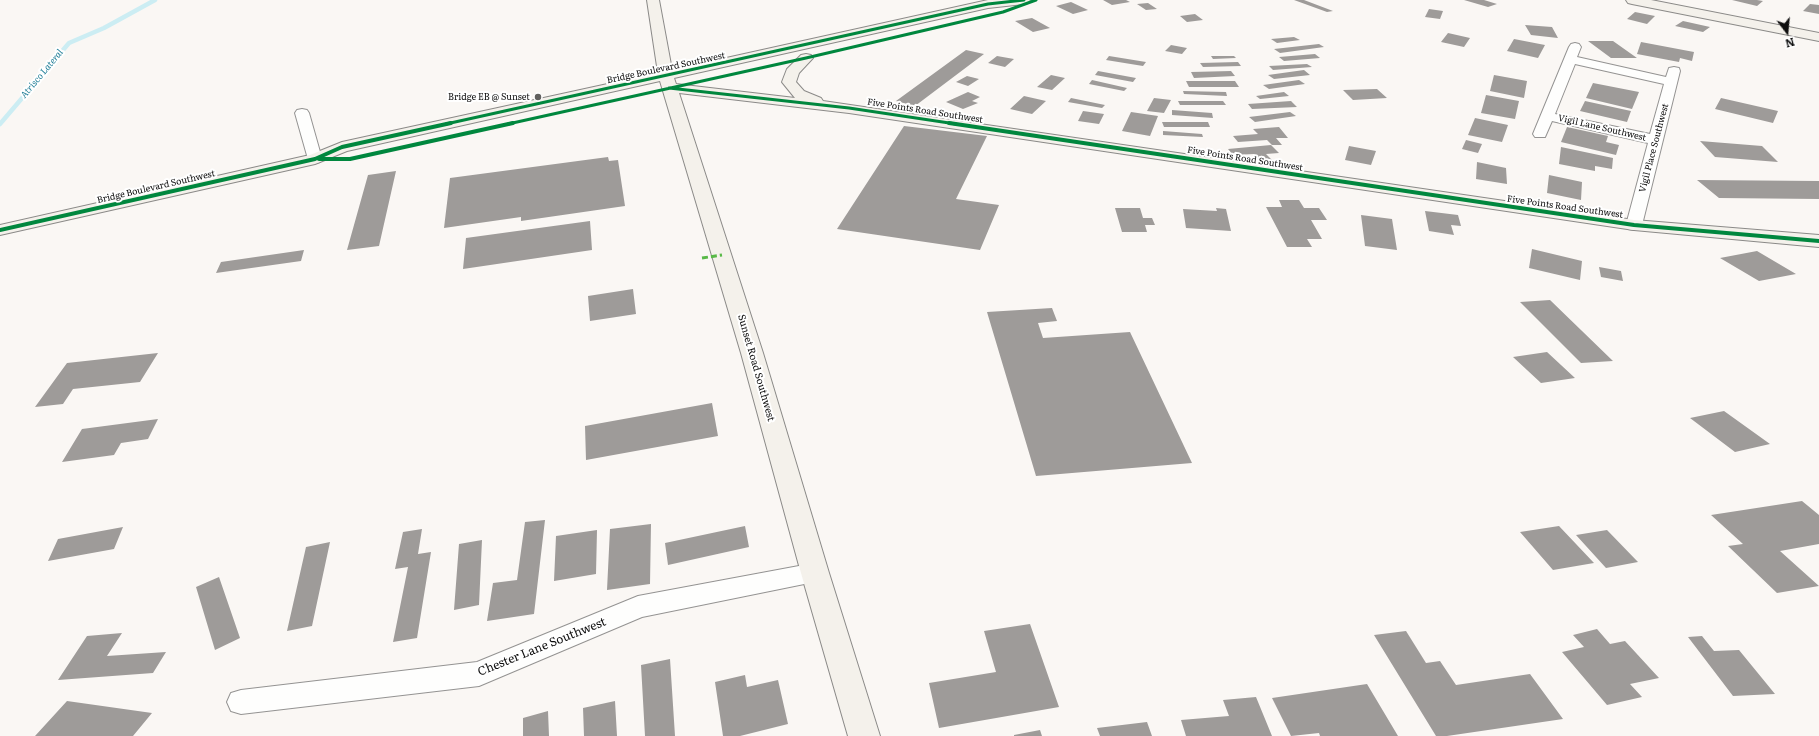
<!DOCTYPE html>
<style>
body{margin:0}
#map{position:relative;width:1819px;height:736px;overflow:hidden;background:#faf7f4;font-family:Literata,serif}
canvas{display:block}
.north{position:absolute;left:1767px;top:12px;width:40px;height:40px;-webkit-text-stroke:3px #fff;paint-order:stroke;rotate:164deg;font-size:11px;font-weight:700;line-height:16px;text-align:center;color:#0e0e0e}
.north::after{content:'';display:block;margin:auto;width:14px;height:18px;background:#0e0e0e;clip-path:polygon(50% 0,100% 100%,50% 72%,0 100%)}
</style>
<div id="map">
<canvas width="1819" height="736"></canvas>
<div class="north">N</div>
</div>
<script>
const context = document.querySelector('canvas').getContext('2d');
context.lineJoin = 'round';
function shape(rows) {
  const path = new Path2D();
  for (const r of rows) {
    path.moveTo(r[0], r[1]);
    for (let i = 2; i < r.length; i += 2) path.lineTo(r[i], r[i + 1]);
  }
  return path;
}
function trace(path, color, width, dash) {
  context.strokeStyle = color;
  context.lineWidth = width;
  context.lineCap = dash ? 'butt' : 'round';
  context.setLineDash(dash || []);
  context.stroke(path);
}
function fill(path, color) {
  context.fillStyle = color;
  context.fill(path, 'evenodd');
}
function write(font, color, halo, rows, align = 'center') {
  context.font = font + ' Literata,serif';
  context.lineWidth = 4;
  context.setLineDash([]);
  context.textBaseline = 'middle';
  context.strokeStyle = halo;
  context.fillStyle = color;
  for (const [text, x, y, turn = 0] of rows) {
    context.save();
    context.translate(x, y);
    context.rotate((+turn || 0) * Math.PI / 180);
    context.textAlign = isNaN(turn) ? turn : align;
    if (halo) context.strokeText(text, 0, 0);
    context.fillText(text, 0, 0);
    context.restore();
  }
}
trace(shape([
 [0,124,69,43,104,28,155,0]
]), '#ccedf3', 4.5);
fill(shape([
 [1103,0,1126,0,1130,2,1112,5],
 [1294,0,1304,0,1333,11,1327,12],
 [1464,0,1484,0,1497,4,1488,7],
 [1732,0,1757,0,1763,1,1757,6],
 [1071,2,1088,10,1073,14,1056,6],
 [1148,3,1157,9,1146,10,1137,4],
 [1810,4,1819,5,1819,14,1803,11],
 [1429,9,1443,11,1440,19,1425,17],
 [1635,12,1655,16,1647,24,1627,19],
 [1195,14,1203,20,1187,22,1180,16],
 [1032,18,1050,28,1033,32,1015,21],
 [1683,21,1710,27,1703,32,1675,26],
 [1525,25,1552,27,1558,38,1531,35],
 [1448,33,1470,38,1464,47,1441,42],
 [1294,37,1300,40,1277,43,1271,39],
 [1514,39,1545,45,1538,58,1507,51],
 [1588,41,1613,41,1637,58,1611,58],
 [1641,42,1694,52,1692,61,1680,58,1679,62,1637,54],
 [1319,44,1324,47,1280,53,1274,49],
 [1171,45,1187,48,1182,54,1165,51],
 [966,50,984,54,915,106,896,101],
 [1315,54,1320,58,1284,61,1279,57],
 [997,56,1014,59,1005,67,988,63],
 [1109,56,1146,62,1143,66,1106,60],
 [1211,56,1234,56,1236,58,1213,59],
 [1238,62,1241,66,1203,67,1200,63],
 [1307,64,1312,67,1273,70,1269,66],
 [1304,70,1310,75,1274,79,1268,75],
 [1098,71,1136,78,1133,82,1095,75],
 [1231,71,1235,76,1194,78,1191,72],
 [1051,75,1065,78,1052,90,1037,87],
 [1494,75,1527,81,1524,98,1490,91],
 [967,76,979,79,968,86,956,82],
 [1092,80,1127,88,1124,91,1089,84],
 [1299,80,1305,84,1269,89,1263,85],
 [1186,81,1235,81,1239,87,1189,87],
 [1593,83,1639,92,1632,109,1586,98],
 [1377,89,1387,98,1353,100,1343,90],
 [1183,91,1226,92,1227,96,1184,94],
 [968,92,980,97,972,101,978,103,963,109,946,102],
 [1284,92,1289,96,1260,99,1256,96],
 [1486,95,1519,101,1515,119,1481,113],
 [1024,96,1046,101,1032,114,1010,109],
 [1071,98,1105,105,1102,108,1068,102],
 [1154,98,1171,100,1164,113,1147,111],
 [1721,98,1778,111,1773,123,1715,109],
 [1178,101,1223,101,1226,105,1180,105],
 [1291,101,1297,107,1252,109,1248,104],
 [1585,101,1631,111,1627,122,1580,111],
 [1172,110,1212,113,1213,118,1172,115],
 [1083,111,1104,114,1099,124,1078,121],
 [1131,112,1158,116,1150,136,1122,131],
 [1290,112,1296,116,1255,122,1249,117],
 [1475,118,1508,125,1502,142,1468,135],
 [1162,122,1208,122,1210,127,1164,127],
 [904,126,987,136,956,199,999,205,980,250,837,229],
 [1279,127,1288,138,1276,138,1282,145,1272,145,1267,140,1238,142,1233,136,1258,134,1253,129],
 [1567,127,1608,136,1606,142,1619,145,1616,155,1561,142],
 [1163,131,1202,134,1203,137,1163,135],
 [1466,140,1482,144,1478,153,1462,149],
 [1700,141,1762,146,1778,162,1715,157],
 [1271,145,1279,153,1266,154,1273,161,1261,162,1254,154,1233,155,1228,149],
 [1349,146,1376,151,1371,165,1345,160],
 [1561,147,1613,158,1612,169,1595,166,1595,171,1559,164],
 [608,157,609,161,618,160,625,206,521,221,521,217,444,228,450,178],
 [1477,162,1506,168,1507,184,1476,179],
 [396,171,379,246,347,250,368,175],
 [1549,175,1582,182,1581,200,1547,193],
 [1697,180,1819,181,1819,199,1719,198],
 [1279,200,1299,200,1304,208,1319,208,1327,220,1311,220,1322,239,1307,239,1312,247,1287,247,1266,207,1282,207],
 [1115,208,1140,208,1143,218,1152,218,1155,225,1145,225,1147,232,1122,232],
 [1216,208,1226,209,1231,231,1186,228,1183,209,1217,211],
 [1425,211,1458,215,1461,226,1451,225,1454,235,1429,231],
 [1361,215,1392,219,1397,250,1365,246],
 [590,221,592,250,463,269,466,238],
 [1532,249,1582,261,1580,280,1529,268],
 [304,250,301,261,216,273,221,262],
 [1757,251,1796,274,1759,281,1720,258],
 [1599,267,1621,271,1623,281,1601,277],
 [633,289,636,314,590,321,588,296],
 [1550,300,1613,361,1581,363,1520,302],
 [1052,308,1057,321,1038,323,1043,338,1130,332,1192,463,1036,476,987,312],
 [1547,352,1575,378,1541,383,1513,357],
 [158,353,140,382,73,389,63,404,35,407,67,363],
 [712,403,718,436,586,460,585,426],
 [1724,411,1770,444,1735,452,1690,418],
 [158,419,148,439,121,443,114,455,62,462,82,429],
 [1802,501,1819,515,1819,544,1780,551,1819,586,1777,593,1728,546,1743,544,1711,515],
 [545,520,534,614,487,621,493,583,517,580,525,522],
 [651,524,650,584,607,590,610,529],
 [745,526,749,547,668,565,665,543],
 [1559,526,1594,563,1553,570,1520,532],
 [123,527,114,549,48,561,58,539],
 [422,529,418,554,431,552,417,638,393,642,408,567,395,569,403,532],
 [597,530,596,574,554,581,556,536],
 [1607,530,1638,562,1606,568,1576,535],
 [482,540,479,605,454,610,459,544],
 [330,542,312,626,287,631,306,547],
 [219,577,240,638,215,650,196,587],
 [1030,624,1059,707,939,728,929,683,996,672,984,631],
 [1597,629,1610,644,1625,641,1659,678,1630,684,1642,697,1607,705,1562,652,1584,647,1573,635],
 [1406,631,1426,663,1440,661,1456,685,1530,674,1563,719,1447,736,1436,736,1374,635],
 [122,633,107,656,166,652,153,673,58,680,87,636],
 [1702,636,1714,651,1739,650,1775,694,1733,696,1688,637],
 [670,659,675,736,645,736,641,665],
 [745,675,747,687,778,680,788,724,740,736,723,736,715,682],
 [1367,684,1398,736,1320,736,1319,733,1291,736,1272,698],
 [1256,697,1272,736,1186,736,1181,720,1229,716,1223,700],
 [67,701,152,713,133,736,35,736],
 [615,701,617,736,584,736,583,708],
 [548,711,549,736,523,736,523,718],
 [1147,722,1152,736,1100,736,1097,728],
 [1040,730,1042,736,1014,736,1014,735]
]), '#9e9b99');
const street = shape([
 [1575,43,1579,44,1581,47,1577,57,1666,77,1669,68,1674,67,1679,68,1680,71,1642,225,1640,229,1634,230,1628,229,1626,225,1648,143,1552,121,1545,137,1535,137,1533,134,1569,47,1571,44,1575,43],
 [1575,64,1664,84,1650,134,1555,114,1575,64],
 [302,109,307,110,309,113,322,159,320,162,315,163,310,162,308,159,295,113,297,110,302,109],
 [815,563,824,566,828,573,824,580,642,617,479,686,241,714,231,711,227,702,231,693,241,690,477,662,638,596,815,563]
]);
const secondary = shape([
 [647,0,659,0,672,70,988,0,1030,0,1028,3,1024,4,988,8,674,78,676,84,795,98,782,82,787,69,801,55,806,54,811,55,813,58,799,73,796,82,804,91,821,98,823,101,1634,220,1819,235,1819,247,1634,230,849,113,679,93,763,353,829,573,880,736,848,736,801,573,741,353,660,81,347,151,315,164,0,235,0,225,310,155,342,142,658,73,647,0],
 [1626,0,1651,0,1819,33,1819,41,1632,4,1628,3,1626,0]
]);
trace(street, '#949392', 2);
trace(secondary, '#8b8a88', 2);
fill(street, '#fefefd');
fill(secondary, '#f4f1eb');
trace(shape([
 [702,258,722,255]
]), '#58b947', 3, [6, 3]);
trace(shape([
 [669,88,849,108,956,124],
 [446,124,988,4,1024,0],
 [508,124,806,58,1003,12,1036,0]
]), '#00873e', 3);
trace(shape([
 [949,123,1634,225,1819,241],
 [319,159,350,159,513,123],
 [0,230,315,159,342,147,451,123]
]), '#00873e', 4);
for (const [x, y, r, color] of [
 [538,97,4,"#61605e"]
]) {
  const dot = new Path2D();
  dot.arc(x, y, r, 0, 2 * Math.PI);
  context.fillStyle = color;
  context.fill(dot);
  trace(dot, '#fff', 1.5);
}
write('9px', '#0e0e0e', '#fff', [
 ["Bridge Boulevard Southwest",666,68,-12],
 ["Five Points Road Southwest",925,111,9],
 ["Vigil Lane Southwest",1602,128,13],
 ["Vigil Place Southwest",1654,148,-75],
 ["Five Points Road Southwest",1245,159,9],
 ["Bridge Boulevard Southwest",156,187,-13],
 ["Five Points Road Southwest",1565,207,8]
]);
write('italic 9px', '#207e97', '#fff', [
 ["Atrisco Lateral",42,74,-50]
]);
write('9px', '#0e0e0e', '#fff', [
 ["Bridge EB @ Sunset",530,97]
], 'right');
write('10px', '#0e0e0e', '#fff', [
 ["Sunset Road Southwest",756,368,74]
]);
write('12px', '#0e0e0e', '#fff', [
 ["Chester Lane Southwest",542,647,-22]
]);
</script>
